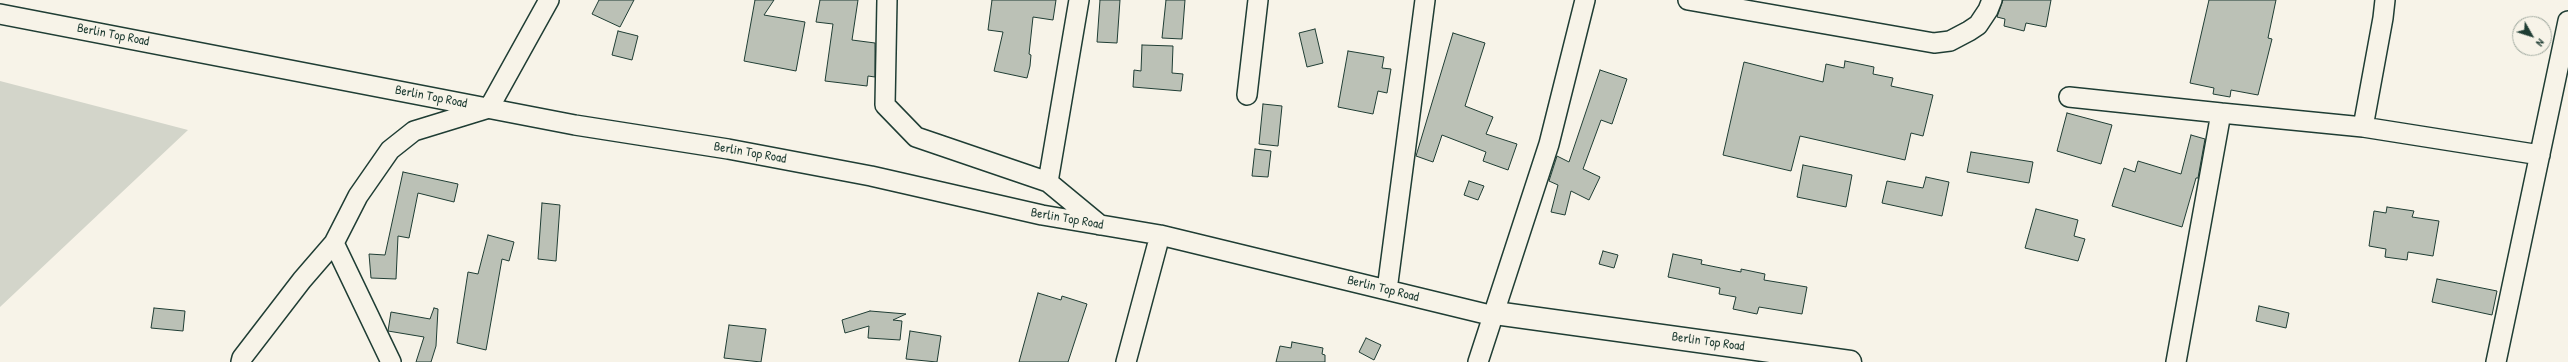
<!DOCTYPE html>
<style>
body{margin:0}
#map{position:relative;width:2568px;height:362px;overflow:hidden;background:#f7f3e8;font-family:"Patrick Hand",sans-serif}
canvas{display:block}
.north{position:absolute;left:2512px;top:16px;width:40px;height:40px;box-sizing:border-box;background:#f7f3e8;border:1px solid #a1aaa0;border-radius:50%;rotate:129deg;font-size:11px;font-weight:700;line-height:16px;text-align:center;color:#1f3d34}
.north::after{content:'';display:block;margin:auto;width:14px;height:18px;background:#1f3d34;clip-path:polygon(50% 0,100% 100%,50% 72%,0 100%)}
</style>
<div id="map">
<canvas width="2568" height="362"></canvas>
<div class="north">N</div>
</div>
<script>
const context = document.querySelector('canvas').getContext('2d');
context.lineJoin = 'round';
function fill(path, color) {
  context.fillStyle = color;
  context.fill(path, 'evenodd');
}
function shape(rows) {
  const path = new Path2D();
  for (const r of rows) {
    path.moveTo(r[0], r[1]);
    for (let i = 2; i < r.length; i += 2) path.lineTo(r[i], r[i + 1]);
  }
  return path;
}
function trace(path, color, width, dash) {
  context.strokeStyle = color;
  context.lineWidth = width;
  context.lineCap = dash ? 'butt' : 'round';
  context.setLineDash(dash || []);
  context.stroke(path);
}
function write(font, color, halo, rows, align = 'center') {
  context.font = font + ' "Patrick Hand",sans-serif';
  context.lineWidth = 3;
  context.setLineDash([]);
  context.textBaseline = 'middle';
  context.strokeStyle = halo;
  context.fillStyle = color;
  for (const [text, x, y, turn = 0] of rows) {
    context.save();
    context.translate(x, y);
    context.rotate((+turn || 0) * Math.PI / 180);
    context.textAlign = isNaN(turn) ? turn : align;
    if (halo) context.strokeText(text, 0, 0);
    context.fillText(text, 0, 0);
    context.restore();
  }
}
fill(shape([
 [0,81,188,130,0,307]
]), '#d3d5ca');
const building = shape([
 [599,0,634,0,620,27,592,14,599,0],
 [755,0,774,0,764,15,805,22,796,71,744,61,755,0],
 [820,0,858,0,852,40,875,43,875,77,868,76,867,86,825,81,833,24,816,22,820,0],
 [992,0,1056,0,1053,20,1033,17,1029,54,1031,55,1030,66,1027,78,994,71,1003,32,988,30,992,0],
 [1100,0,1120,0,1117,43,1097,42,1100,0],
 [1166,0,1185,0,1182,39,1162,38,1166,0],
 [2003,0,2051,0,2046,27,2026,23,2024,31,2004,26,2005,19,1997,17,2003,0],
 [2209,0,2276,0,2268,38,2272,39,2258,95,2231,90,2230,97,2213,94,2214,88,2190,83,2209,0],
 [1315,29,1323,63,1307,67,1299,33,1315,29],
 [618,31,638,36,632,60,612,55,618,31],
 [1453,33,1485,43,1465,106,1493,117,1486,134,1517,144,1508,170,1483,161,1486,152,1442,135,1433,162,1416,156,1453,33],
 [1142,45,1173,46,1172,73,1183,74,1181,91,1133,87,1134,70,1141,71,1142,45],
 [1348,51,1384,57,1382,68,1391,69,1387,93,1378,91,1373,114,1338,107,1348,51],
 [1845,61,1874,67,1873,74,1893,78,1891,86,1933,95,1923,136,1911,133,1905,160,1800,136,1791,171,1723,155,1744,62,1823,82,1826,64,1844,68,1845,61],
 [1600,70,1627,79,1612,124,1601,120,1583,169,1600,177,1589,200,1571,191,1565,215,1551,212,1558,185,1549,181,1557,156,1569,162,1600,70],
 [1263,104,1282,106,1278,146,1259,144,1263,104],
 [2067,113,2112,125,2101,164,2057,151,2067,113],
 [2191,135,2205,139,2198,178,2196,178,2182,227,2112,206,2124,168,2135,172,2138,161,2181,174,2191,135],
 [1255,149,1271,151,1268,177,1252,176,1255,149],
 [1971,152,2033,162,2029,183,1967,172,1971,152],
 [1803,165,1852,175,1846,207,1797,197,1803,165],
 [403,172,458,184,454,202,418,193,409,238,398,236,396,279,371,278,369,254,385,255,403,172],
 [1926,177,1949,182,1942,216,1882,203,1887,181,1923,188,1926,177],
 [1469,181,1484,186,1478,200,1464,195,1469,181],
 [542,203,560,205,556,261,538,259,542,203],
 [2387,207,2414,211,2412,217,2439,221,2433,256,2408,252,2407,260,2385,257,2386,249,2369,246,2374,211,2386,213,2387,207],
 [2036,209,2078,220,2074,236,2085,239,2078,261,2025,248,2036,209],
 [488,235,514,242,509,261,502,259,486,350,457,343,468,272,478,274,488,235],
 [1603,251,1618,255,1614,268,1599,264,1603,251],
 [1673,254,1702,260,1701,264,1741,272,1741,269,1765,274,1764,280,1807,287,1802,314,1759,307,1757,314,1733,309,1736,297,1719,294,1720,288,1668,277,1673,254],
 [2437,279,2497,291,2492,315,2432,302,2437,279],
 [1038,293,1061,300,1062,296,1087,304,1068,362,1019,362,1038,293],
 [2259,306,2289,313,2286,328,2256,321,2259,306],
 [154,308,185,311,183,331,151,328,154,308],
 [434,308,438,309,436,346,431,362,416,362,424,337,388,331,391,312,430,319,434,308],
 [870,311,906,314,893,320,902,321,900,340,868,338,869,326,845,333,842,320,870,311],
 [729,325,766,329,761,362,724,358,729,325],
 [910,331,941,336,937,362,906,359,910,331],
 [1366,338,1381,345,1374,360,1359,352,1366,338],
 [1292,342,1323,348,1322,354,1325,355,1325,362,1276,362,1280,346,1291,348,1292,342]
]);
fill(building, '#bbc1b6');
trace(building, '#1f3d34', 1);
const street = shape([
 [887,0,885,105,916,137,1048,182,1100,225],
 [1688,0,1934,43,1950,41,1969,31,1978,25,1988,10,1992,0],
 [0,14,575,125,728,149,871,176,1042,215,1160,235,1494,316],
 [1247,95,1258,0],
 [2069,97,2221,113],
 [2363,127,2383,18,2385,0],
 [1048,182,1079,0],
 [334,243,358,196,390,150,414,131,489,108,549,0],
 [1387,290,1425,0],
 [241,362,242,358,302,280,334,243,391,362],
 [1126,362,1160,235],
 [1478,362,1549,144,1585,0],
 [2176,362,2221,113,2363,127,2540,155],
 [2496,362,2568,21]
]);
const secondary = shape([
 [1495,313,1850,362]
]);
trace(street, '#1f3d34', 22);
trace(secondary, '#1f3d34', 25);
trace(street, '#f7f3e8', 19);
trace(secondary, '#f7f3e8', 22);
write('13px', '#1f3d34', '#f7f3e8', [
 ["Berlin Top Road",113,35,11],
 ["Berlin Top Road",431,97,11],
 ["Berlin Top Road",750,153,10],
 ["Berlin Top Road",1067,219,10],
 ["Berlin Top Road",1383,289,14],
 ["Berlin Top Road",1708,342,8]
]);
</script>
